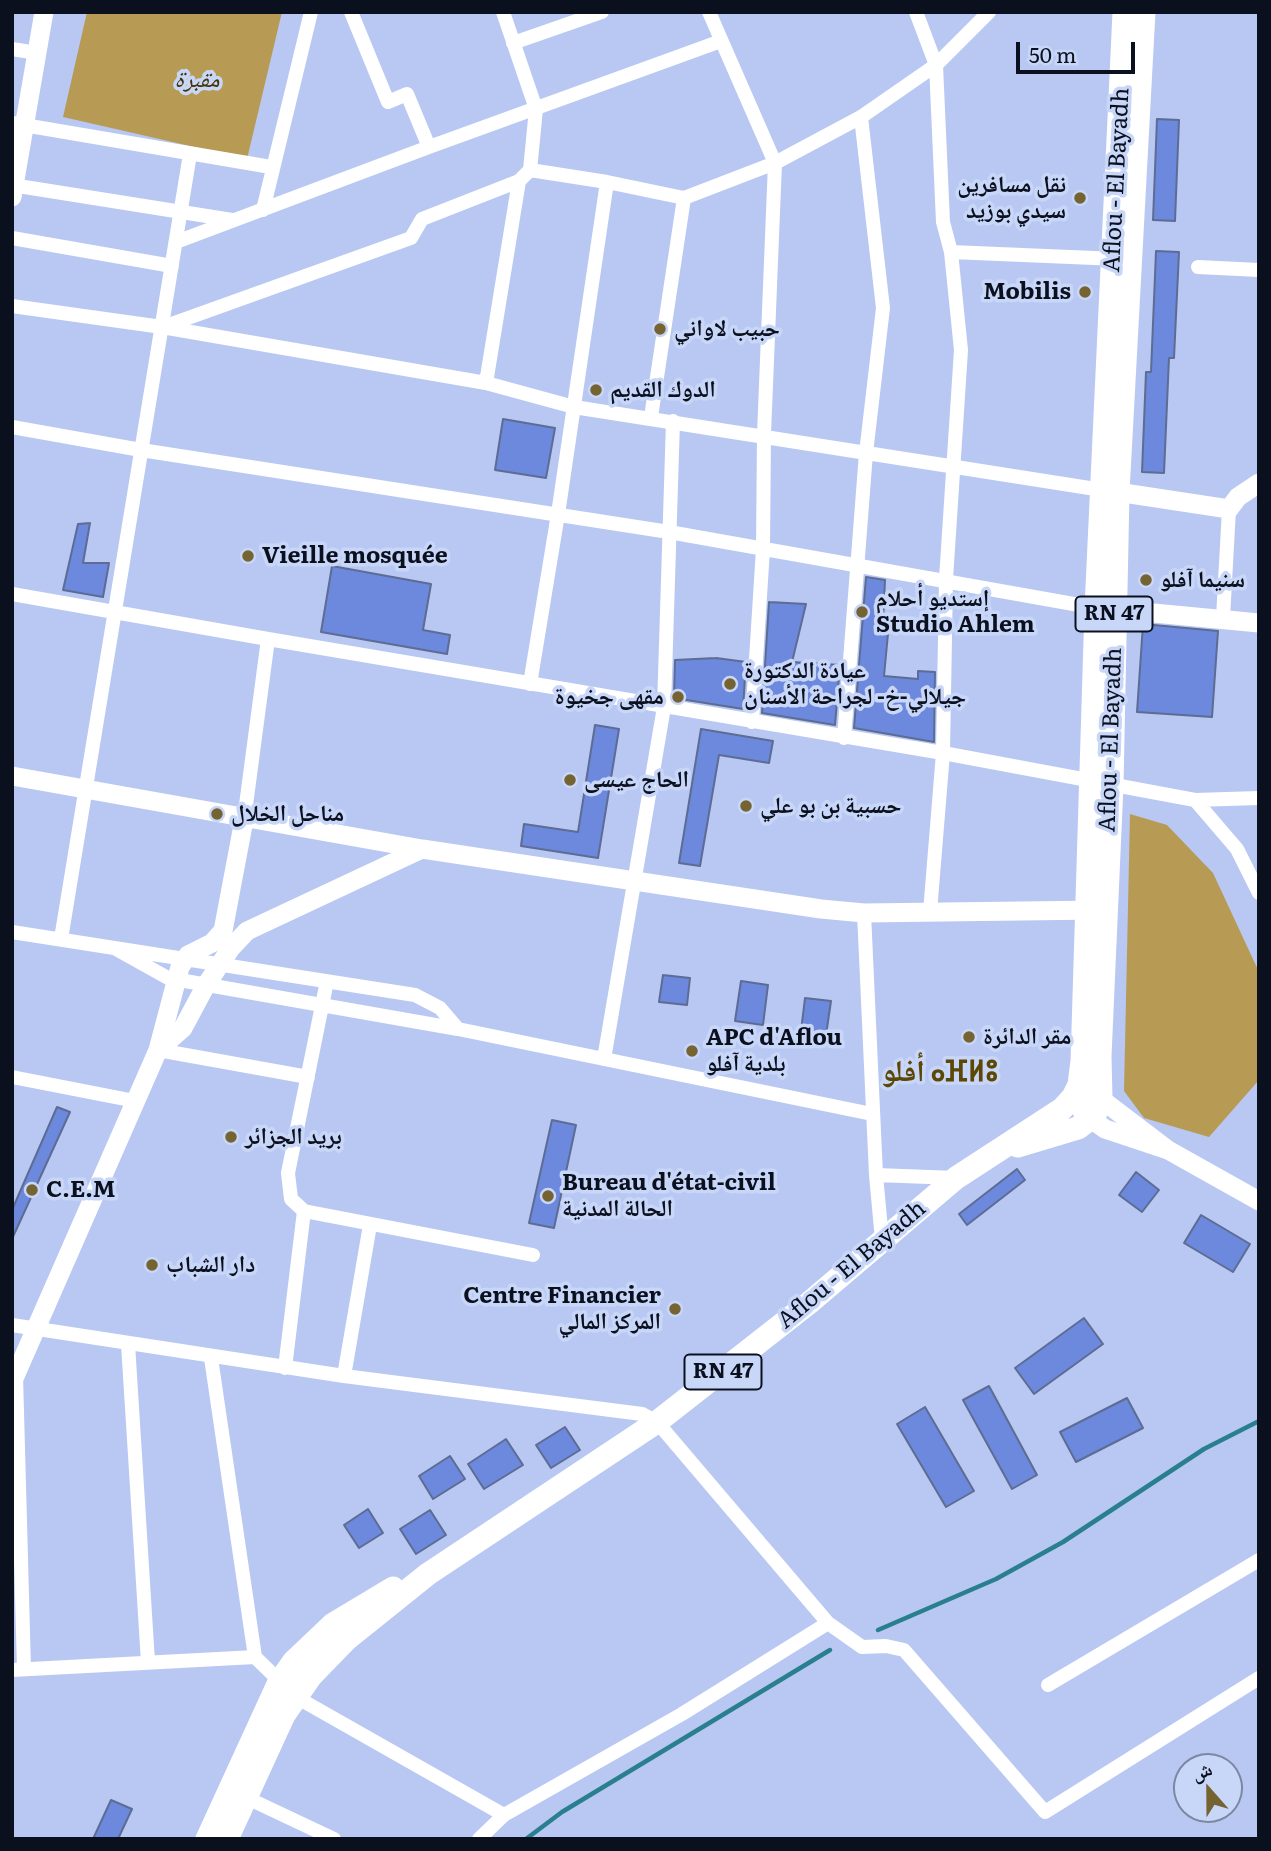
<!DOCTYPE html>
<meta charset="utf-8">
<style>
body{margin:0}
#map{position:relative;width:1271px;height:1851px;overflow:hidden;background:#b8c8f3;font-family:Literata,"Noto Naskh Arabic",serif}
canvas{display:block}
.frame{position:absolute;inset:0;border:14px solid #0b101f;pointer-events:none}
.north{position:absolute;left:1173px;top:1753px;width:70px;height:70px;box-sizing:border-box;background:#c8d6f8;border:2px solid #7c87a1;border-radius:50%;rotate:339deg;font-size:19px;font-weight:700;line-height:28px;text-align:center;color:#0b101f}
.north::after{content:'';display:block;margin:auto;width:24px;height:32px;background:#766332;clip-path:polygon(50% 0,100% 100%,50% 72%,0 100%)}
.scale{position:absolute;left:1016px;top:42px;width:119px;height:32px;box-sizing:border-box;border:4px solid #0b101f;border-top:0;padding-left:9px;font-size:21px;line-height:24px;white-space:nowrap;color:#0b101f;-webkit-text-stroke:5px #c8d6f8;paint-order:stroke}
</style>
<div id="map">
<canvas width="1271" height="1851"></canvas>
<div class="frame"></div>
<div class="north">ش</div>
<div class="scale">50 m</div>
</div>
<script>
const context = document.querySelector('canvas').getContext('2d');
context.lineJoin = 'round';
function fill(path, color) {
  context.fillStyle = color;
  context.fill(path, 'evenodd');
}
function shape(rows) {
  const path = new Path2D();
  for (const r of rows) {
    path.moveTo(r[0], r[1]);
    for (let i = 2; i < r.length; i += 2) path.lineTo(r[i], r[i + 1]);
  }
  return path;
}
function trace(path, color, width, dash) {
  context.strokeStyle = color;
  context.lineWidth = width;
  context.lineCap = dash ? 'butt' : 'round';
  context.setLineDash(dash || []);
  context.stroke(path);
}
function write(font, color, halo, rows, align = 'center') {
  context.font = font + ' Literata,"Noto Naskh Arabic","Noto Sans Tifinagh",serif';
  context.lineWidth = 7;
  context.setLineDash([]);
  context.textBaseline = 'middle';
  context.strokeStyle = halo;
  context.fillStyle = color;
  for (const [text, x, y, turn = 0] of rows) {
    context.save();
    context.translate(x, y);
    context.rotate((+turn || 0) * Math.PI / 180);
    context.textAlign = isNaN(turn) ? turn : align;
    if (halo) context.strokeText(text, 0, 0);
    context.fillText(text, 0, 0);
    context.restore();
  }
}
fill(shape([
 [87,12,282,12,247,159,63,117],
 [1130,814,1167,825,1213,873,1259,972,1259,1080,1209,1137,1144,1118,1124,1091]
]), '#b79b55');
trace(shape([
 [878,1630,996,1579,1063,1542,1204,1449,1259,1421],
 [526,1839,562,1812,830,1650]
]), '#2a7f8f', 4.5);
const building = shape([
 [1157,119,1179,120,1175,221,1153,220,1157,119],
 [1156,251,1179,252,1174,358,1169,358,1164,473,1142,472,1146,372,1151,372,1156,251],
 [503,419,555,428,546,478,495,470,503,419],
 [90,523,83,563,109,563,103,597,63,590,78,524,90,523],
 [332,566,431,584,423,630,450,635,447,654,321,632,332,566],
 [866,577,885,580,883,622,889,623,884,676,918,679,918,671,935,672,934,742,854,728,866,577],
 [769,602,806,604,792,662,840,665,835,725,762,713,769,602],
 [1143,624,1218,631,1212,717,1137,712,1143,624],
 [716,658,746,662,743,709,674,698,675,660,716,658],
 [595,725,619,729,598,858,521,846,524,824,578,832,595,725],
 [701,729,773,741,769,763,719,755,700,866,679,863,701,729],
 [663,975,690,978,687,1005,659,1002,663,975],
 [741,981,768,985,763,1025,735,1021,741,981],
 [805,998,831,1001,825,1042,800,1039,805,998],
 [57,1107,70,1112,12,1239,12,1210,57,1107],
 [552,1120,576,1125,554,1228,529,1223,552,1120],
 [1017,1169,1025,1180,967,1225,959,1214,1017,1169],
 [1136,1172,1159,1190,1142,1212,1119,1195,1136,1172],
 [1201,1215,1250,1244,1233,1272,1184,1243,1201,1215],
 [1084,1318,1103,1344,1034,1394,1015,1368,1084,1318],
 [989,1386,1037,1475,1012,1489,963,1400,989,1386],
 [1127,1398,1143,1428,1076,1462,1060,1432,1127,1398],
 [925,1407,974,1491,946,1507,897,1424,925,1407],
 [565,1427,580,1450,551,1468,536,1445,565,1427],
 [506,1439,523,1465,484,1489,468,1464,506,1439],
 [450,1456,465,1479,433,1499,419,1476,450,1456],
 [368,1509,383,1533,359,1548,344,1525,368,1509],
 [430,1510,446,1535,416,1554,400,1529,430,1510],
 [111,1800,132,1809,118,1839,93,1839,111,1800]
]);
fill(building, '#6c89dd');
trace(building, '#5d6c92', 2);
trace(shape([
 [351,12,388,102,407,94,429,147,721,41],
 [709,12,775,163,764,434,763,549,752,722],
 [916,12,936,65,943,222,951,252,961,350,946,579,943,753,930,912],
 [513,43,602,12],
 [12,49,37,53],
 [12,123,271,167],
 [530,170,607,182,684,198,775,163,861,117,936,65,989,12],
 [12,185,232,220],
 [263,210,311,12],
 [12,238,172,266],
 [176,242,429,147],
 [951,252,1118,259],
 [1198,267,1259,270],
 [12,306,162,327,486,383,574,407,1102,490],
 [163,327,411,238,422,219,519,181,530,170,536,109,503,12],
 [486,383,519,181],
 [651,417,684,198],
 [12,427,141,450,669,532,1096,608],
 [12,594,268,639],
 [1223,618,1229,509],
 [530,684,558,514,607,182],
 [844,738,866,453,883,308,861,117],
 [1195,800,1237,849,1259,893],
 [244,820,268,639,943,753,1195,800,1259,798],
 [864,913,876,1175,956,1178],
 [12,932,415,995,440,1008,458,1029],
 [61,939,190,154],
 [116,949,168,978,458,1029,872,1114],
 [327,981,288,1173,291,1199,304,1211,533,1255],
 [158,1050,308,1077],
 [604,1059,664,707,673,421],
 [12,1077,135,1101],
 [876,1175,882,1240],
 [12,1325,344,1376,642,1414,657,1422,828,1623,862,1647,886,1646,904,1650,1045,1812,1259,1678],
 [128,1344,148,1662],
 [211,1358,255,1657],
 [285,1368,304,1211],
 [16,1375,24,1669],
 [344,1376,370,1225],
 [12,1670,255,1657,296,1697,504,1815],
 [1048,1685,1259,1560],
 [245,1797,334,1839],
 [479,1839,504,1815,682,1714,828,1623]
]), '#fff', 14);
trace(shape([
 [12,197,44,12],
 [1104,490,1229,509,1238,497,1259,483],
 [1101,608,1259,623],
 [12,776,422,849,821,909,864,913,1100,910],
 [158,1050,183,1028,206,985,231,948,247,931,422,849],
 [1168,1150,1105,1129,1084,1114,1073,1097,1088,1096,1101,1099,1168,1150,1259,1201],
 [12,1383,158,1050,180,967,188,955,212,943,223,931,244,820]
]), '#fff', 19);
trace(shape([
 [1018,1146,1078,1128,1095,1115,1101,1099,1100,1056,1112,785,1118,492,1144,12],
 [207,1839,279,1682,294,1661,333,1624,393,1588],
 [227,1839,284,1715,311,1676,347,1639,428,1574,657,1422,809,1303,956,1178,1062,1109,1073,1097,1079,1085,1082,1061,1096,608,1124,12]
]), '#fff', 23);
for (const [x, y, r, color] of [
 [1080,198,7,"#766332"],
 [1085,292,7,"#766332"],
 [660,329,7,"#766332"],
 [596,390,7,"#766332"],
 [248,556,7,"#766332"],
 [1146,580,7,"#766332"],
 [862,612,7,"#766332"],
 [730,684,7,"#766332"],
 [678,697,7,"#766332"],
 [570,780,7,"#766332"],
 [746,806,7,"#766332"],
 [217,814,7,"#766332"],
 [969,1037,7,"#766332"],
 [692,1051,7,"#766332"],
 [231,1137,7,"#766332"],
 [32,1190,7,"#766332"],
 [548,1196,7,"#766332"],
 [152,1265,7,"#766332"],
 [675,1309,7,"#766332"]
]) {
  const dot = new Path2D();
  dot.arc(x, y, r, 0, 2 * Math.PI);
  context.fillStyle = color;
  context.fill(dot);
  trace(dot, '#c8d6f8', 2.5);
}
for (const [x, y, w] of [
 [1114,614,77],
 [723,1372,77]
]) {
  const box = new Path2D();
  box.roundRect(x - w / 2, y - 17.5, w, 35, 5);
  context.fillStyle = '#c8d6f8';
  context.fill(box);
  trace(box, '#0b101f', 2);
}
write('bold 21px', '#0b101f', null, [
 ["RN 47",1114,614],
 ["RN 47",723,1372]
]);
write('italic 23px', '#443405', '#c8d6f8', [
 ["مقبرة",197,80]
]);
write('23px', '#0b101f', '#c8d6f8', [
 ["Aflou - El Bayadh",1117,180,-87],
 ["Aflou - El Bayadh",1111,740,-88],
 ["Aflou - El Bayadh",852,1265,-40]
]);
write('bold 23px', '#0b101f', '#c8d6f8', [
 ["نقل مسافرين",1066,185,"right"],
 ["سيدي بوزيد",1066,211,"right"],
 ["Mobilis",1071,292,"right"],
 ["حبيب لاواني",674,329],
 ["الدوك القديم",610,390],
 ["Vieille mosquée",262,556],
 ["سنيما آفلو",1160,580],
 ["إستديو أحلام",876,599],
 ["Studio Ahlem",876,625],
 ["عيادة الدكتورة",744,671],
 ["جيلالي-خ- لجراحة الأسنان",744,697],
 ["مقهى جخيوة",664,697,"right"],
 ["الحاج عيسى",584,780],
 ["حسبية بن بو علي",760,806],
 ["مناحل الخلال",231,814],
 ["مقر الدائرة",983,1037],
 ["APC d'Aflou",706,1038],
 ["بلدية آفلو",706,1064],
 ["بريد الجزائر",245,1137],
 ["Bureau d'état-civil",562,1183],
 ["الحالة المدنية",562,1209],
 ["C.E.M",46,1190],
 ["دار الشباب",166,1265],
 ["Centre Financier",661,1296,"right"],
 ["المركز المالي",661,1322,"right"]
], 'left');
write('bold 30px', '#5c4707', '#c8d6f8', [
 ["أفلو ⴰⴼⵍⵓ",940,1072]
]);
</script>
